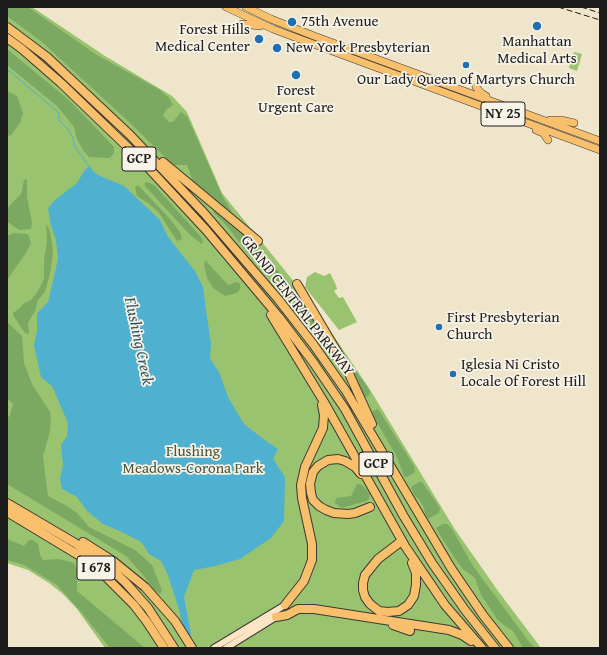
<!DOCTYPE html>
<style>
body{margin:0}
#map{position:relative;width:607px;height:655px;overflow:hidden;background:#efe5ca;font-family:"Gentium Book Plus",serif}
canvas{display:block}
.frame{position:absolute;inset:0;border:8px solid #1c1c1c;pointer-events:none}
</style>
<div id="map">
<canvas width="607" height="655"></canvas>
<div class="frame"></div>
</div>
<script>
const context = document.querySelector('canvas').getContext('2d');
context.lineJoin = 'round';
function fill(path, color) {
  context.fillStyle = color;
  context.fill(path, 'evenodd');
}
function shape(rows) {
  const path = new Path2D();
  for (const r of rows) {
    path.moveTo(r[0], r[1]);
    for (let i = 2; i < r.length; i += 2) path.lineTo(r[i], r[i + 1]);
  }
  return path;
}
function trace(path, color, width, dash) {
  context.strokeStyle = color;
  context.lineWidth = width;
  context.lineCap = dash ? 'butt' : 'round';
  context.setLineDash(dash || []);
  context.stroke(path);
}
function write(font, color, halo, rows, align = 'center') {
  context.font = font + ' "Gentium Book Plus",serif';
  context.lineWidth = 3.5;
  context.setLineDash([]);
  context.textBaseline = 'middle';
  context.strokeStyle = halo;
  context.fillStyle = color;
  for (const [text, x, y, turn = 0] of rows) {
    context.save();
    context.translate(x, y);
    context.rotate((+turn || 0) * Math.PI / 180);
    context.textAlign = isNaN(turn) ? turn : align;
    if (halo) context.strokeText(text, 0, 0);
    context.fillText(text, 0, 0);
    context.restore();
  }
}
fill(shape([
 [7,7,32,7,105,56,172,96,187,112,222,193,295,283,325,323,369,388,454,528,498,591,541,648,105,648,77,609,63,594,49,583,28,570,7,563],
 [574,52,582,54,577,71,569,68],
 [315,272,324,276,330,273,336,285,337,289,334,291,339,298,343,297,357,322,339,330,305,287,307,277]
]), '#9ac370');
fill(shape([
 [7,7,28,7,97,55,160,90,169,98,173,105,166,110,163,115,169,122,173,122,181,112,187,116,223,197,232,212,230,213,194,185,187,165,173,165,129,122,42,42,7,16],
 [7,49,70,101,114,147,114,153,110,158,89,157,83,150,77,139,74,127,57,106,7,65],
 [7,91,17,96,23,113,20,123,11,135,7,136],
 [27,179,27,197,32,222,31,229,19,230,8,222,7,213,9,206,21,194,24,180],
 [145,182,150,183,155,186,201,237,203,242,202,244,190,235,145,186],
 [138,185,170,219,180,232,182,239,177,241,159,213,148,203,137,196,135,187],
 [214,209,253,242,260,253,260,256,257,259,252,258,225,224,213,212],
 [46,223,50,231,53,251,51,269,45,292,38,300,35,311,28,323,29,334,25,333,13,315,13,313,20,308,24,303,31,300,38,291,44,279,44,260,47,241],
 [13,233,28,234,31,243,26,253,7,280,7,236],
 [264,256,285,278,307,307,317,324,317,326,315,328,311,327,298,310,293,300,280,284,260,264,259,261],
 [205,260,228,285,237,282,240,284,240,289,237,293,225,296,213,288,207,278,204,265],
 [7,322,22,336,24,363,32,384,50,412,51,420,50,431,43,457,48,496,65,505,77,513,89,527,135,550,152,565,162,590,160,594,154,590,143,575,126,556,7,484,7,419,10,415,13,404,7,398],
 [344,356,367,386,370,392,369,396,365,397,363,396],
 [378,409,414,466,415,472,411,475,406,477,404,476,397,457,372,414,371,412,373,411],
 [419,482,422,482,440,508,439,513,428,519,425,514,424,508,419,499,414,495,411,488,412,486],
 [357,484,362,485,366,489,370,494,369,499,366,501,342,508,335,503,335,501,337,498,351,496],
 [443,524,447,524,452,529,473,566,530,643,535,648,523,648,513,631,504,625,497,619,481,595,475,578,463,569,456,560,437,530,436,528],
 [7,539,24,546,29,540,33,540,38,544,40,555,43,560,59,559,74,563,77,571,77,591,145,648,110,648,82,613,57,585,24,565,7,560]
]), '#7ba962');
fill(shape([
 [89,166,96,174,124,186,160,220,168,237,195,271,203,287,206,310,211,344,210,359,219,372,228,397,244,424,262,438,278,449,273,459,285,477,284,521,271,538,240,559,215,566,194,570,184,597,191,634,190,641,184,641,180,613,168,575,161,561,149,554,141,542,124,533,103,524,87,511,77,497,62,489,60,479,63,465,61,445,67,436,68,423,52,386,41,377,34,345,37,331,37,313,48,302,58,259,56,240,51,226,48,208,55,200,77,183,84,171]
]), '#50b0cf');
trace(shape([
 [7,69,59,113,59,121,68,129,73,138,75,147,89,166]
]), '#50b0cf', 1);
const secondary = shape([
 [214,648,285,605],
 [226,648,276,617]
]);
const primary = shape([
 [226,7,273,29,297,38,600,150],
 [246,7,271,19,314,36,600,141],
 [242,24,260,26],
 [476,87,481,93,486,96],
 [550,120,561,120,574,123],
 [536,130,543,133,548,140]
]);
const motorway = shape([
 [7,27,47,57,130,135,204,213,278,299,313,344,346,391,451,568,483,615,509,648],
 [7,38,22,49,61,83,143,162,206,230,279,317,313,362,345,409,403,515,432,563,465,610,495,648],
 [163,162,258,241],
 [297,284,346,367,372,424],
 [271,315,324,402,405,546,445,605,482,648],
 [361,474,355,467,345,461,338,459,328,460,318,466,313,472,310,484,311,493,313,500,319,506,326,510,334,513,348,514,355,513,370,507],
 [7,503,75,543,110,568,126,583,148,608,174,648],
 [7,512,80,556,104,575,134,605,147,622,164,648],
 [83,542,113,561,145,587,175,621,192,648],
 [399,543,378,559,365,575,363,583,363,590,365,597,370,604,379,611,388,612,399,611,408,605,414,596,416,585,416,573,412,563],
 [285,605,304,581,312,560,312,544,302,498,301,485,305,467,323,428,324,415,322,405],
 [276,617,287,615,298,609,314,609,449,630,462,635,471,641],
 [393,625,410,631]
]);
trace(secondary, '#3c3a36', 8);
trace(primary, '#3c3a36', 8);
trace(motorway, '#3c3a36', 10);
trace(secondary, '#fce5c4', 6);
trace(primary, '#f8bf6c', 7);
trace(motorway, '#f8bf6c', 8);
trace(shape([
 [558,7,600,20],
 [581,7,600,13]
]), '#1c1c1c', 1, [6, 3]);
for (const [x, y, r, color] of [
 [292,22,5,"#1f6fb2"],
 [537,26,5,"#1f6fb2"],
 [259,39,5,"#1f6fb2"],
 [277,48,5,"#1f6fb2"],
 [466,65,4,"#1f6fb2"],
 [296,75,5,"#1f6fb2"],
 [439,327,4,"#1f6fb2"],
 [453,374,4,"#1f6fb2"]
]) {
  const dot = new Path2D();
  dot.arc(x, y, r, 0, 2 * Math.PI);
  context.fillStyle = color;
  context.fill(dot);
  trace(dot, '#f7f3e8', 1.5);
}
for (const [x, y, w] of [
 [503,114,44],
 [139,159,34],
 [376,464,34],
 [96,568,38]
]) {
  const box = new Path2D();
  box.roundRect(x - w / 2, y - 12, w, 24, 3);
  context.fillStyle = '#f7f3e8';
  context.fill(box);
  trace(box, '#1c1c1c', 1);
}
write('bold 14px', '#1c1c1c', null, [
 ["NY 25",503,114],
 ["GCP",139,159],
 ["GCP",376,464],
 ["I 678",96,568]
]);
write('15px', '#1c1c1c', '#f7f3e8', [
 ["75th Avenue",301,22],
 ["Forest Hills",250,30,"right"],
 ["Medical Center",250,47,"right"],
 ["Manhattan",537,42,"center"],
 ["Medical Arts",537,59,"center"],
 ["New York Presbyterian",286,48],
 ["Our Lady Queen of Martyrs Church",466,80,"center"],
 ["Forest",296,91,"center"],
 ["Urgent Care",296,108,"center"],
 ["First Presbyterian",447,318],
 ["Church",447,335],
 ["Iglesia Ni Cristo",461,365],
 ["Locale Of Forest Hill",461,382]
], 'left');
write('15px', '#1c1c1c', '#f7f3e8', [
 ["GRAND CENTRAL PARKWAY",297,306,52]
]);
write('15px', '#485639', '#f7f3e8', [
 ["Flushing",193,452],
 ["Meadows-Corona Park",193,469]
]);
write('italic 16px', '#315764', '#f7f3e8', [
 ["Flushing Creek",138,341,78]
]);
</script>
